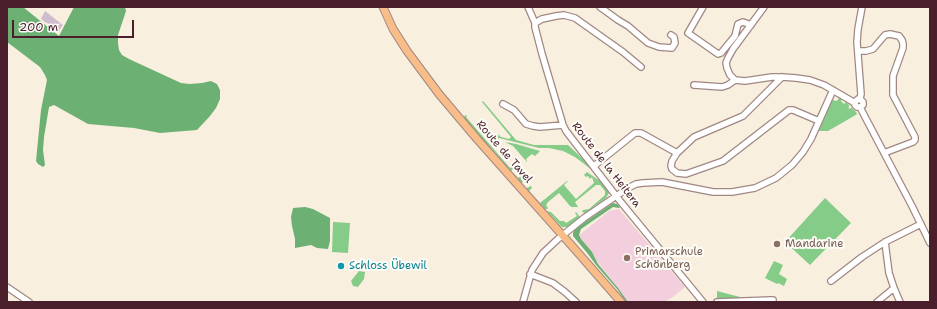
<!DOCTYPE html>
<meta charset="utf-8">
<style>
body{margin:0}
#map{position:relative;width:937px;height:309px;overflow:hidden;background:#f8efde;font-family:"Shantell Sans",sans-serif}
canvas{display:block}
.frame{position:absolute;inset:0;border:8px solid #4a1f2b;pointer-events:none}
.scale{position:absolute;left:12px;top:20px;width:122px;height:18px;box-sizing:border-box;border:2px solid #4a1f2b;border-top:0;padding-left:5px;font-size:12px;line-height:14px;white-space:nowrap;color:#4a1f2b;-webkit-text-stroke:3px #fdfcf7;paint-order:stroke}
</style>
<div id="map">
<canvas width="937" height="309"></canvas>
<div class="frame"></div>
<div class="scale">200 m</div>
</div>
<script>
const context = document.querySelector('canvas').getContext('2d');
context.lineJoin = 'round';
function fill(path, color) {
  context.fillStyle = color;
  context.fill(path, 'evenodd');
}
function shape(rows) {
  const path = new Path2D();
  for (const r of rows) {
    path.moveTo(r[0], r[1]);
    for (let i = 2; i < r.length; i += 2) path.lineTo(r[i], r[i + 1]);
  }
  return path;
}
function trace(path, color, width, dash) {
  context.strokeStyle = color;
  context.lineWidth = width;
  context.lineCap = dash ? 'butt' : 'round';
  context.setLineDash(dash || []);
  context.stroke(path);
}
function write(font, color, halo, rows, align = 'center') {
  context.font = font + ' "Shantell Sans",sans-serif';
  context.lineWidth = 4;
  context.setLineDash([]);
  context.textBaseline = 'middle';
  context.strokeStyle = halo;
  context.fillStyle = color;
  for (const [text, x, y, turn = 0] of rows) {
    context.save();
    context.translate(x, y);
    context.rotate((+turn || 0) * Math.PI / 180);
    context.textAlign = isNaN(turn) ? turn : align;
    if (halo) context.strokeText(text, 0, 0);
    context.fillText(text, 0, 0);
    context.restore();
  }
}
fill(shape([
 [619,209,685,287,673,297,664,302,627,302,611,279,577,237,609,211]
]), '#f3cfde');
fill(shape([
 [45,11,63,25,58,32,41,19]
]), '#cfbdce');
fill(shape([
 [839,98,841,99,841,101,844,104,846,102,850,106,848,107,850,109,851,108,851,107,856,112,857,114,854,116,828,131,819,131,832,100,837,101],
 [483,101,516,140,534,145,568,145,584,160,586,159,596,173,575,157,563,151,549,148,539,148,499,138,496,141,495,140,498,137,498,134,501,137,509,139,511,137,482,102],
 [466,115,467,116,466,117,510,168,512,166,514,168,511,171,518,178,521,176,525,180,521,183,491,148,486,144,463,117],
 [505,142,516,144,540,151,535,156,532,154,526,159,527,161,527,162,513,146],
 [587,172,597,179,600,180,607,189,609,193,606,198,585,213,582,212,583,210,589,209,605,195,605,191,600,185,596,185,575,202,578,207,572,207,570,206,559,193,548,202,546,205,548,208,547,209,545,209,527,190,527,188,531,186,532,188,529,191,540,203,567,181,568,181,564,185,576,199,594,183,592,177,590,179,588,176,586,177,584,175],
 [825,198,851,223,810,265,785,242],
 [547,211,551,212,560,221,564,221,566,223,577,216,575,213,576,212,580,217,567,227,562,227,559,224],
 [333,222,350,223,348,253,332,252],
 [774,261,783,265,779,274,787,279,784,286,778,283,777,284,765,278],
 [359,271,365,272,364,279,358,287,353,286,351,281],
 [717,291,740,297,740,298,717,298]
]), '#85cc88');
fill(shape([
 [7,7,23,7,59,36,74,7,125,7,126,11,118,35,118,43,119,50,122,55,129,59,181,83,190,84,202,83,211,81,217,84,220,90,220,99,216,108,210,116,197,130,160,133,134,128,88,124,54,105,49,107,44,137,43,150,45,165,43,167,38,164,36,161,41,110,47,80,45,75,40,67,7,42],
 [613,203,617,204,620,207,619,208,613,207,581,229,579,235,581,239,592,252,598,264,618,288,628,302,626,302,617,289,596,265,588,254,573,236,573,233,575,229],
 [305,207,313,209,330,218,330,241,328,249,317,248,311,245,295,248,295,239,292,226,291,217,293,208]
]), '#6cb074');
const minor = shape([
 [528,7,535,23],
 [600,7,618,20,628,26,648,43,659,47,672,48,675,43,674,37,671,35],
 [703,7,688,33,718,54,721,53,735,36,738,24,743,22,751,25],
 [858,51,866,51,873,49,885,35,890,34,899,36,902,40,903,44,903,48,893,76,893,95,915,137,915,140,913,142,884,153],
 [641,67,623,52,575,18,564,15,556,16,542,19,535,23,535,27,542,54,563,125,566,131,620,201,703,302],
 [735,80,730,75,727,68,726,63,728,58,733,49,764,7],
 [694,85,722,87,728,85,735,80,745,81,772,77,782,77,796,78,810,80,824,85,855,103],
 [860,99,861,94,857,42,858,29,862,7],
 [503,104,514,110,526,124,533,126,540,127,563,125],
 [860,107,863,105,863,102,861,100,858,99,855,102,855,105,857,107,860,107,863,113,912,206,930,243],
 [677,153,672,161,671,166,672,169,677,173,686,174,723,161,789,110,793,110,819,121],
 [594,166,635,133,641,133,677,153,694,137,743,116,782,77],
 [885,242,889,273,894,288,900,302],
 [530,274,553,283,565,292,576,302],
 [831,281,862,257,885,242,921,224],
 [7,287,29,302],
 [523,302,532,270,543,253,558,239,584,218,628,188,636,184,643,183,662,182,713,192,732,192,755,188,776,178,792,165,803,152,811,139,833,90],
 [717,302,771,300,773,300],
 [877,302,894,288]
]);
const major = shape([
 [383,7,393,29,407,51,439,94,477,139,572,246,621,302]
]);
trace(minor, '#a18784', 8);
trace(major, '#a18784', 9);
trace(minor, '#fff', 5.5);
trace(major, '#f8bd89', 7);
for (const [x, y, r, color] of [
 [777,244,4,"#8d6e63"],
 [627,258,4,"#8d6e63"],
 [341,266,4,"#0f9aa8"]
]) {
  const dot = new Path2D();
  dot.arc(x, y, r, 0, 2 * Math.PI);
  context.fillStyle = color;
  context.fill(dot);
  trace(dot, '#fdfcf7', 1.5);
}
write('11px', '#4a1f2b', '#fdfcf7', [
 ["Route de Tavel",504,152,49],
 ["Route de la Heitera",606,165,52]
]);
write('11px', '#785e54', '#fdfcf7', [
 ["Mandarine",785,244],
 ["Primarschule",635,252],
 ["Schönberg",635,265]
], 'left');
write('11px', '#0d838f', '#fdfcf7', [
 ["Schloss Übewil",349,266]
], 'left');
</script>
